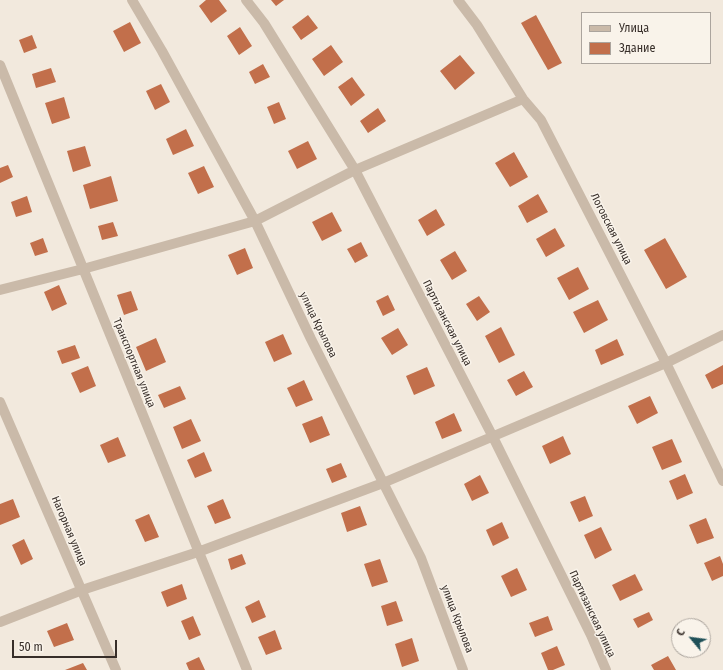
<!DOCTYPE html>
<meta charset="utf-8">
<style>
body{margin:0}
#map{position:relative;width:723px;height:670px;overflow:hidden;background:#f2e9dd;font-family:"Fira Sans Condensed",sans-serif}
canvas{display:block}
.legend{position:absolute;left:581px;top:12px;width:130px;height:52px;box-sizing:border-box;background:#f9f3ea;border:1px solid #aba49d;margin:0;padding:5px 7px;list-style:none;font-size:12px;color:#372e29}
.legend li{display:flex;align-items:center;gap:8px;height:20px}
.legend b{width:20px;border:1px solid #aba49d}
.north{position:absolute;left:671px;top:618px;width:40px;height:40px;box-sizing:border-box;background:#f9f3ea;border:1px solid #aba49d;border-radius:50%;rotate:299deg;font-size:11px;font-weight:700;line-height:16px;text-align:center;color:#372e29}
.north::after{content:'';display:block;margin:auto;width:14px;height:18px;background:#1f5058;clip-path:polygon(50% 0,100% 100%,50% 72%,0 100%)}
.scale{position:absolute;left:12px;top:640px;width:105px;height:18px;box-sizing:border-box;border:2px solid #372e29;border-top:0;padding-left:5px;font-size:12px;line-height:14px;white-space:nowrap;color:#372e29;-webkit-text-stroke:3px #f9f3ea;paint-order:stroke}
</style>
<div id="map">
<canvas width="723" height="670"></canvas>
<ul class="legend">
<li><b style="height:5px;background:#cabaa9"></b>Улица</li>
<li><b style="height:11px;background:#c26f4b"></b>Здание</li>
</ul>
<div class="north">С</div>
<div class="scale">50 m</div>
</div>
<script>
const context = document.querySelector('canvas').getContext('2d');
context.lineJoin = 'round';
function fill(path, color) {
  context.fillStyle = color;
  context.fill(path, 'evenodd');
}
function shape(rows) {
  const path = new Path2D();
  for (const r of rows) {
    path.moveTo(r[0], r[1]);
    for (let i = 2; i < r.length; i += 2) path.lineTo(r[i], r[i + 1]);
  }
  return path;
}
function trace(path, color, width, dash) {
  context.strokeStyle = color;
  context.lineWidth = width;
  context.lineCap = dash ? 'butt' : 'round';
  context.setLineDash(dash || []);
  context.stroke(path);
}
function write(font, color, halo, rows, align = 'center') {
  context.font = font + ' "Fira Sans Condensed",sans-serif';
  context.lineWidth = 3;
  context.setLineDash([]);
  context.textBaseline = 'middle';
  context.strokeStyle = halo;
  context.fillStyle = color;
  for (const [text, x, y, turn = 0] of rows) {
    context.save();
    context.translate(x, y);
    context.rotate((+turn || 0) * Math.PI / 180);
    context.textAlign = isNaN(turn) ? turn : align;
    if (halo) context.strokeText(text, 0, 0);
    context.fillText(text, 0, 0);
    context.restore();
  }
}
fill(shape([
 [206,0,219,0,227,11,211,23,199,6],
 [271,0,284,0,276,6],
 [308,15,318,28,301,40,292,27],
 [536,15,562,63,548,70,521,23],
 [130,22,141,43,124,52,113,31],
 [240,27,252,46,239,55,227,36],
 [32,35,37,48,24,53,19,40],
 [331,45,343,62,324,76,312,59],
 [460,55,475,73,455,90,440,71],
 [263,64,270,77,255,84,249,72],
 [51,68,56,82,36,88,32,74],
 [352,77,365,95,351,106,338,87],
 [161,84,170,102,155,110,146,91],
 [64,97,70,118,52,124,45,103],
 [279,102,286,119,274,124,267,107],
 [378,108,386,121,368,133,360,121],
 [186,129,194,146,173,155,166,139],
 [308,141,317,159,297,169,288,151],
 [85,146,91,166,73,172,67,151],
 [514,152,528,177,510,187,495,163],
 [8,165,13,177,0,183,0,168],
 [204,166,214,187,198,194,188,173],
 [111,176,118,201,90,209,83,185],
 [538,194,548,212,527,223,518,206],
 [27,196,32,212,16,217,11,202],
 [436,209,445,225,427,236,418,220],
 [332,212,342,231,322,241,312,222],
 [113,222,118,236,102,240,98,226],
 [555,228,565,246,546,257,536,239],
 [43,238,48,252,35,256,30,243],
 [665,238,687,277,666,289,644,250],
 [361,242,368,256,355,263,347,249],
 [245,248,253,268,237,275,228,255],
 [455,251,467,271,452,280,440,260],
 [578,267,589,289,569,300,557,278],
 [59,285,67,304,52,311,44,292],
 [131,291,138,310,124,315,117,295],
 [388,295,395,310,383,316,376,301],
 [479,296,490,312,477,321,466,304],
 [598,300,608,320,584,333,573,312],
 [501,327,515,355,499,363,485,336],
 [398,328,408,345,392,355,381,338],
 [283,334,292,354,274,362,265,342],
 [156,338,166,362,146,371,136,347],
 [617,339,624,355,601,365,595,350],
 [75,345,80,358,62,364,57,351],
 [723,365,723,384,712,389,705,375],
 [88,366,96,386,80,393,71,373],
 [427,367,435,386,414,395,406,376],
 [524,371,533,387,516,396,507,380],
 [304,380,313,400,296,407,287,388],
 [180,386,186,399,164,408,158,395],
 [650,396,658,413,637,424,628,406],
 [454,413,462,431,442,439,435,422],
 [322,416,330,435,310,443,302,424],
 [191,419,201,441,182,449,173,427],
 [563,436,571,454,550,464,542,446],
 [118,437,126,456,108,463,100,445],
 [672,439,682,462,662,470,652,447],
 [204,452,212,471,195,478,187,460],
 [341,463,347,477,332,483,326,469],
 [685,474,693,493,677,500,669,481],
 [480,475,489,493,472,501,464,484],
 [585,496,593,516,579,522,570,502],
 [13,499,20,517,0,525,0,504],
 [223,499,231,518,215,524,207,506],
 [360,506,367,525,347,532,341,513],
 [149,514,159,537,145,542,135,520],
 [706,518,714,538,697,544,689,525],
 [502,522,509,538,493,546,486,530],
 [601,527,612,550,595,559,584,535],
 [24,539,33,559,21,565,12,545],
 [242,554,246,564,231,570,228,559],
 [720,556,723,564,723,576,712,581,704,563],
 [380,559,388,582,372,587,364,564],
 [517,568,527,590,511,597,501,576],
 [635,574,643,590,620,601,612,585],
 [182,584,187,599,167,607,161,592],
 [259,600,266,617,252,623,245,607],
 [396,601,403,621,387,626,381,606],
 [649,612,653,620,638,628,633,619],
 [193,616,201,635,189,640,181,621],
 [548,616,553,630,535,637,529,623],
 [67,623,74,640,54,647,47,631],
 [275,630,282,649,266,655,258,637],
 [412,638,419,661,402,667,395,644],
 [557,646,565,665,553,670,548,670,541,653],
 [668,656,676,670,654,670,651,665],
 [199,657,205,670,189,670,186,663],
 [83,663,87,670,65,670]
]), '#c26f4b');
trace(shape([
 [132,0,162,51,255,221,311,339,421,558,463,670],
 [246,0,264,23,355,170,493,437,591,635,606,670],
 [458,0,477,25,523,99,541,120,666,363,723,481],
 [0,65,247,670],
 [0,290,83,269,255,221,355,170,523,99],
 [0,402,116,670],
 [0,622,82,590,198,552,383,483,666,363,723,335]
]), '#cabaa9', 10);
write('11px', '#372e29', '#f9f3ea', [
 ["Логовская улица",611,229,63],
 ["Партизанская улица",447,323,63],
 ["улица Крылова",318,325,64],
 ["Транспортная улица",134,363,68],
 ["Нагорная улица",69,531,67],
 ["Партизанская улица",592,614,65],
 ["улица Крылова",457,619,69]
]);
</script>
